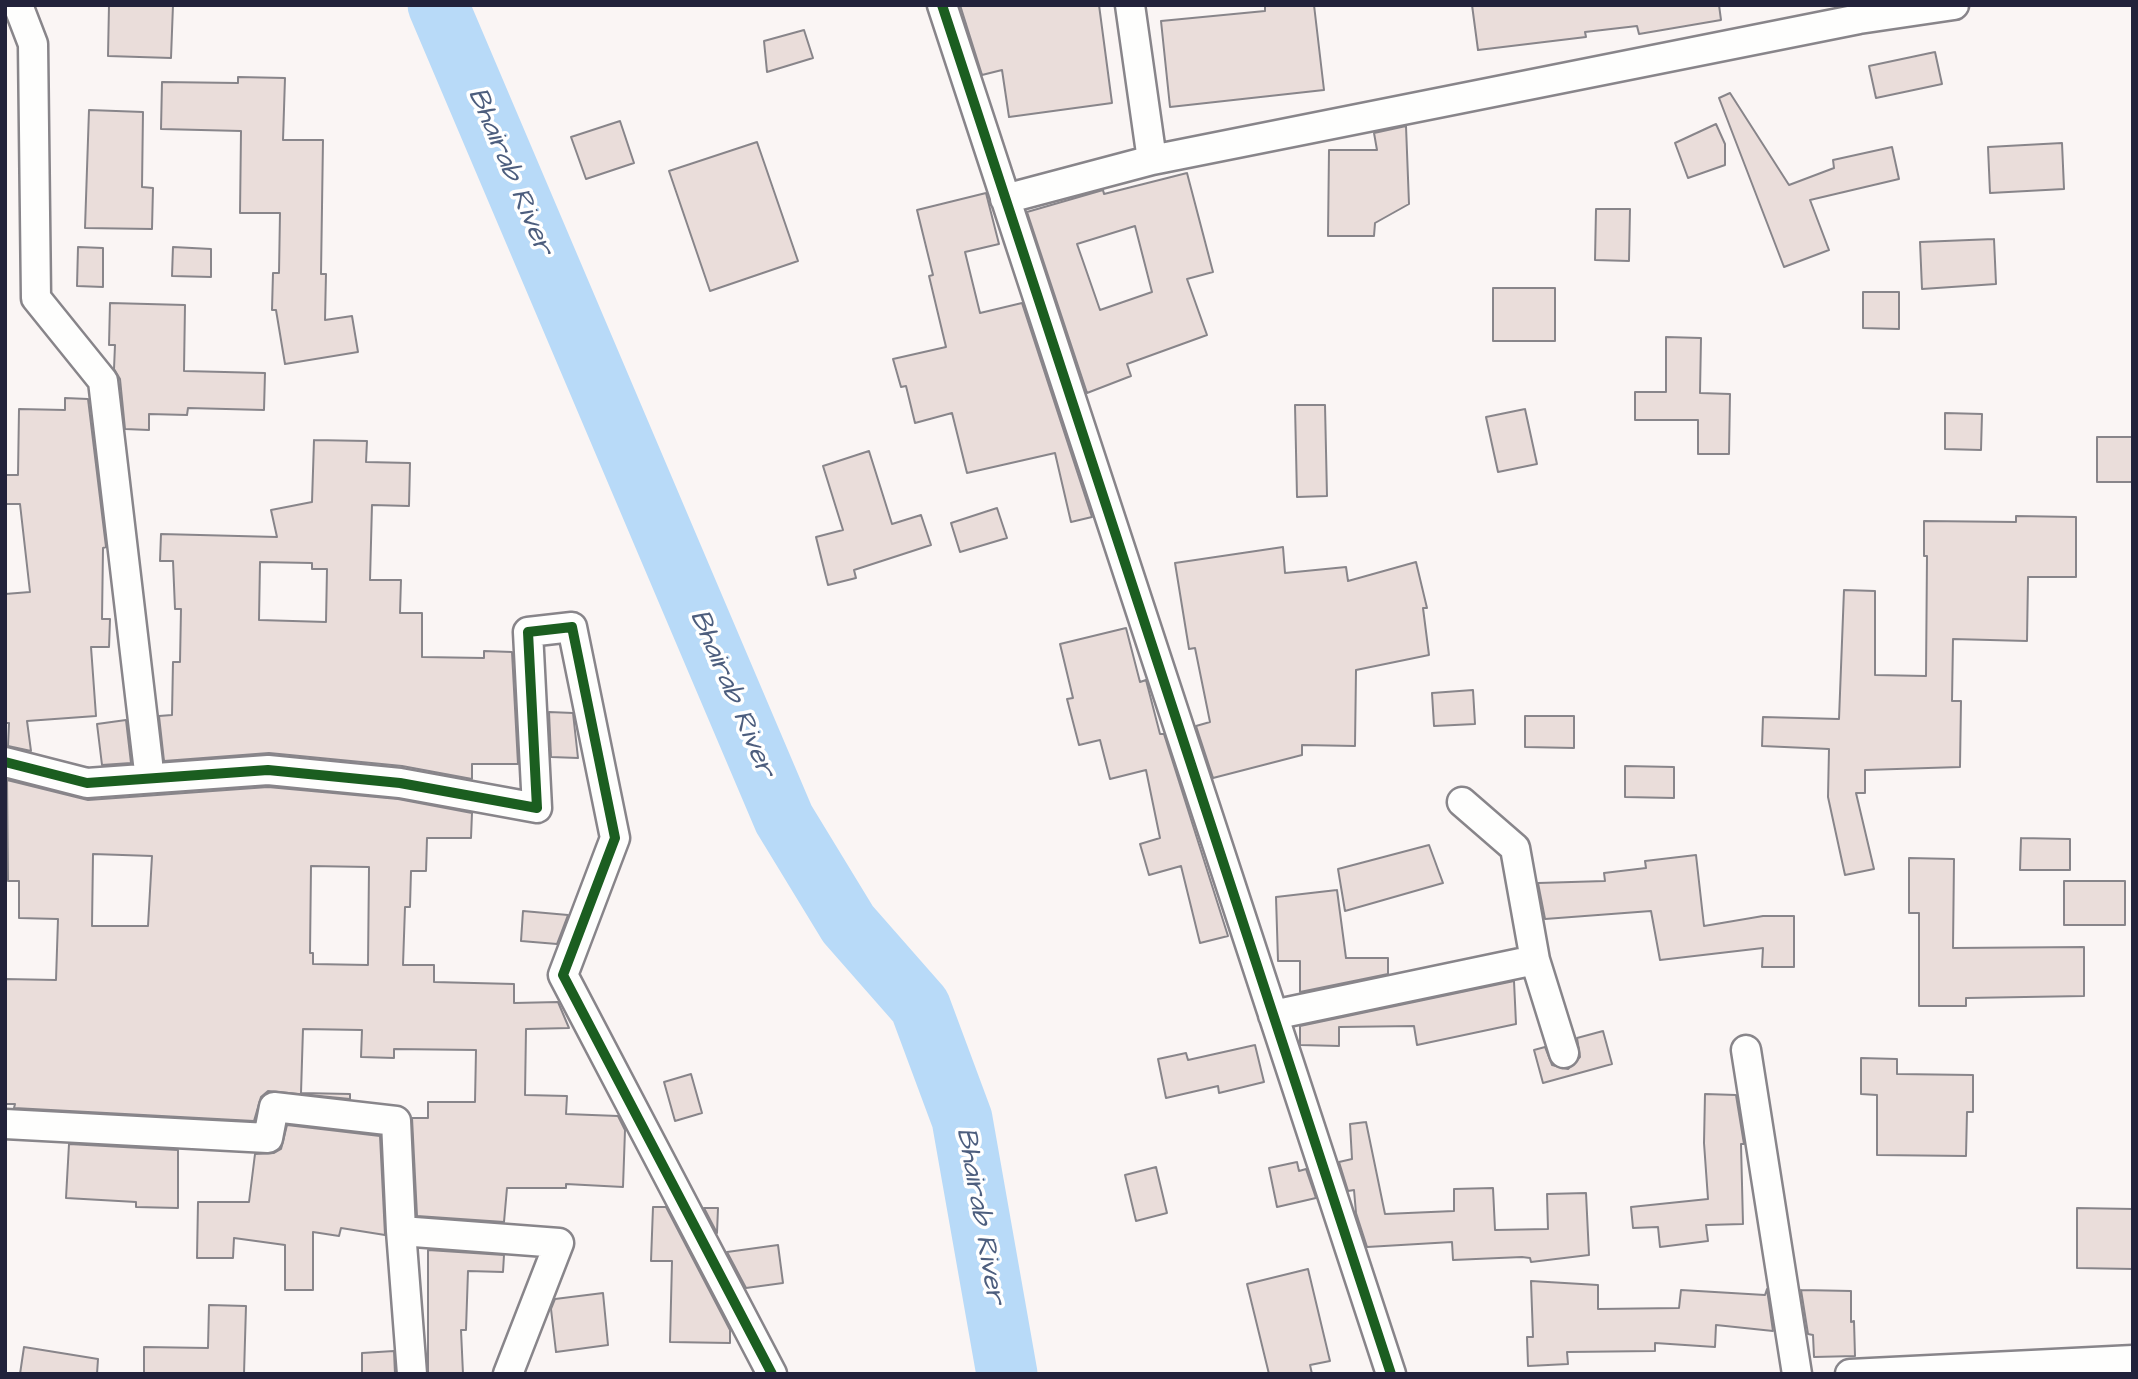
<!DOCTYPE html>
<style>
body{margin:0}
#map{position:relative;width:2138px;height:1379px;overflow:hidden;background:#faf5f4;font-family:"Architects Daughter",sans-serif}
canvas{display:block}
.frame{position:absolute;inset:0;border:7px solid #22223b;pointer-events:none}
</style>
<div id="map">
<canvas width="2138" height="1379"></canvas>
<div class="frame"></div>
</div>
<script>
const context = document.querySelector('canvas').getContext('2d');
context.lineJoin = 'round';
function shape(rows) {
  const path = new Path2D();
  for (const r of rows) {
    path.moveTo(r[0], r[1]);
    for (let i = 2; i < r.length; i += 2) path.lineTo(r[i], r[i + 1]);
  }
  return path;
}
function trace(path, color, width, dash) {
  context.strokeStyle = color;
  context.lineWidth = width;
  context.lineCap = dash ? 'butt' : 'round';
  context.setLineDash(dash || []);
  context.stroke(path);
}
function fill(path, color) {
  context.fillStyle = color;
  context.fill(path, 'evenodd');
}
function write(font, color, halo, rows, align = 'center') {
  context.font = font + ' "Architects Daughter",sans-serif';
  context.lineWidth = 7;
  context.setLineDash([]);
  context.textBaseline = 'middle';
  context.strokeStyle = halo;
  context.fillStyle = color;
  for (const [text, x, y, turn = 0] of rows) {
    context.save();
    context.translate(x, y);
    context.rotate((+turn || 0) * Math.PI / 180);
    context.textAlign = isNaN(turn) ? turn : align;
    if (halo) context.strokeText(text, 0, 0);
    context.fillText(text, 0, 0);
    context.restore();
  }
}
trace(shape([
 [438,5,784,819,848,924,920,1006,962,1119,1007,1374]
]), '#b8daf8', 61);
const building = shape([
 [109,5,173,5,171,58,108,56,109,5],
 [960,5,1099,5,1112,103,1009,117,1002,70,982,75,960,5],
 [1265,5,1314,5,1324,90,1170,107,1161,21,1265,11,1265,5],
 [1472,5,1719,5,1721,20,1639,34,1637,26,1585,32,1586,37,1478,50,1472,5],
 [804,30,813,58,767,72,764,41,804,30],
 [1935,52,1942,84,1876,98,1869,66,1935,52],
 [238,77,285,78,283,140,323,140,321,274,326,274,325,320,352,316,358,352,285,364,276,310,272,310,273,273,279,273,280,213,240,213,241,131,161,129,162,82,238,83,238,77],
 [1730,93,1789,185,1834,168,1833,160,1892,147,1899,179,1810,200,1829,250,1784,267,1719,98,1730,93],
 [89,110,143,112,142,187,153,188,152,229,85,228,89,110],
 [620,121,634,163,586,179,571,137,620,121],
 [1716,124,1725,144,1725,165,1688,178,1675,143,1716,124],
 [1406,126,1409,204,1375,223,1374,236,1328,236,1329,150,1377,150,1374,133,1406,126],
 [757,142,798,261,710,291,669,171,757,142],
 [2062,143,2064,189,1990,193,1988,147,2062,143],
 [1187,173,1213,272,1187,279,1207,335,1127,364,1131,376,1087,393,1027,212,1103,190,1104,194,1187,173],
 [1135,226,1152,292,1100,310,1077,244,1135,226],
 [986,193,999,244,965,252,980,313,1022,303,1092,517,1071,522,1055,453,967,473,952,413,915,423,906,386,901,387,893,359,946,347,929,276,933,275,917,210,986,193],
 [1596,209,1630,209,1629,261,1595,260,1596,209],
 [1994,239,1996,284,1922,289,1920,242,1994,239],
 [78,247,103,248,103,287,77,286,78,247],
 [173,247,211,249,211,277,172,276,173,247],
 [1493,288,1555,288,1555,341,1493,341,1493,288],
 [1863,292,1899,292,1899,329,1863,328,1863,292],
 [110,303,185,305,184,371,265,373,264,410,188,408,187,415,149,414,149,430,125,429,120,379,114,369,115,345,109,345,110,303],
 [1666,337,1701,338,1700,393,1730,394,1729,454,1698,454,1698,420,1635,420,1635,392,1666,392,1666,337],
 [65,398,88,399,106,547,103,548,102,619,110,619,109,647,91,647,96,716,27,721,31,751,8,746,9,723,5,723,5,594,30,592,20,504,6,504,6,475,18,475,19,409,65,410,65,398],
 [1295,405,1325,405,1327,496,1297,497,1295,405],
 [1525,409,1537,464,1498,472,1486,417,1525,409],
 [1945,413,1982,414,1981,450,1945,449,1945,413],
 [2097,437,2133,437,2133,482,2097,482,2097,437],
 [314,440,367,441,366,462,410,463,409,506,372,505,370,580,401,580,400,613,422,613,422,657,484,658,484,651,512,652,518,764,472,764,472,779,402,766,269,753,164,761,159,716,172,715,173,662,180,662,181,609,175,609,173,561,160,561,161,534,277,537,271,510,312,502,314,440],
 [260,562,312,563,312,569,327,569,326,622,259,620,260,562],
 [869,451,892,524,921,515,931,545,854,570,856,578,828,585,816,537,843,530,823,466,869,451],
 [997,508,1007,538,960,552,951,523,997,508],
 [2016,516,2076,517,2076,577,2028,577,2027,641,1953,639,1952,701,1961,701,1960,767,1865,770,1865,793,1856,793,1874,869,1845,875,1828,797,1829,749,1762,746,1763,717,1839,719,1844,590,1875,591,1875,675,1926,676,1927,556,1924,556,1924,521,2016,522,2016,516],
 [1283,547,1285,573,1346,567,1348,581,1416,562,1427,608,1423,608,1429,655,1356,670,1355,746,1302,745,1302,755,1213,778,1196,726,1210,722,1195,648,1189,649,1175,563,1283,547],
 [1126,628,1140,682,1146,680,1160,734,1164,734,1228,936,1200,943,1181,866,1149,875,1140,844,1160,838,1146,770,1110,779,1100,740,1079,745,1067,699,1073,698,1060,644,1126,628],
 [1473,690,1475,724,1434,726,1432,693,1473,690],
 [549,712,573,713,578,758,551,757,549,712],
 [1525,716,1574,716,1574,748,1525,747,1525,716],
 [126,720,131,763,102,765,97,724,126,720],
 [1625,766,1674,767,1674,798,1625,797,1625,766],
 [7,780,88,800,268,787,398,799,472,813,471,838,427,838,426,871,411,871,410,907,405,907,403,965,434,965,434,982,514,984,514,1003,558,1002,569,1028,526,1029,525,1095,567,1096,566,1114,618,1116,625,1130,623,1187,566,1184,566,1188,507,1188,504,1222,417,1216,412,1118,428,1118,428,1102,475,1102,476,1050,394,1049,394,1058,361,1057,362,1030,303,1029,301,1093,350,1094,350,1099,268,1091,261,1097,254,1121,14,1108,15,1104,5,1104,5,979,56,980,58,919,19,918,19,881,8,881,7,780],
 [93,854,152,856,148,926,92,926,93,854],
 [311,866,369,867,368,965,313,964,313,953,310,953,311,866],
 [2021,838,2070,839,2070,870,2020,870,2021,838],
 [1429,845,1443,883,1345,911,1338,869,1429,845],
 [1696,855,1704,926,1763,916,1794,916,1794,967,1762,967,1763,948,1660,960,1651,911,1545,919,1538,883,1605,881,1604,873,1646,868,1645,861,1696,855],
 [1909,858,1954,859,1953,948,2084,947,2084,996,1966,998,1966,1006,1919,1006,1919,913,1909,913,1909,858],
 [2064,881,2125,881,2125,925,2064,925,2064,881],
 [1337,890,1346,958,1388,958,1388,974,1300,992,1300,961,1278,961,1276,897,1337,890],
 [523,911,568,915,557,944,521,941,523,911],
 [1514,981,1516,1024,1417,1045,1414,1026,1339,1027,1339,1046,1300,1045,1300,1026,1514,981],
 [1603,1031,1612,1064,1543,1083,1534,1050,1545,1047,1552,1065,1568,1069,1580,1057,1577,1038,1603,1031],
 [1255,1045,1264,1082,1219,1093,1218,1086,1166,1098,1158,1059,1186,1053,1188,1060,1255,1045],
 [1861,1058,1897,1059,1897,1074,1973,1075,1973,1112,1967,1112,1966,1156,1877,1155,1877,1095,1861,1094,1861,1058],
 [691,1074,702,1113,675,1121,664,1082,691,1074],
 [1705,1094,1736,1095,1744,1144,1741,1144,1743,1224,1706,1225,1708,1241,1660,1247,1658,1227,1633,1228,1631,1207,1708,1199,1704,1143,1705,1094],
 [1366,1122,1385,1214,1454,1211,1454,1189,1493,1188,1495,1230,1548,1229,1547,1194,1586,1193,1589,1255,1531,1262,1530,1258,1522,1257,1453,1260,1452,1242,1367,1247,1356,1213,1354,1190,1348,1191,1339,1162,1352,1159,1350,1124,1366,1122],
 [287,1125,380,1136,385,1235,341,1228,339,1236,313,1232,313,1290,285,1290,285,1245,234,1238,233,1258,197,1258,198,1202,249,1202,255,1154,274,1153,281,1149,287,1125],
 [69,1144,178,1150,178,1208,136,1207,136,1202,66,1198,69,1144],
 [1297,1162,1299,1171,1306,1169,1316,1198,1277,1207,1269,1168,1297,1162],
 [1156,1167,1167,1213,1136,1221,1125,1175,1156,1167],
 [653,1207,666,1207,730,1330,730,1343,670,1342,672,1261,651,1261,653,1207],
 [704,1208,718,1208,717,1233,704,1208],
 [2077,1208,2133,1209,2133,1269,2077,1268,2077,1208],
 [778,1245,783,1283,746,1288,727,1252,778,1245],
 [428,1250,504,1255,503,1272,468,1271,466,1330,461,1330,463,1374,428,1374,428,1250],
 [1308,1269,1330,1361,1310,1365,1312,1374,1269,1374,1247,1284,1308,1269],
 [1531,1281,1598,1285,1598,1309,1679,1308,1681,1290,1765,1295,1767,1289,1773,1331,1716,1325,1715,1347,1655,1343,1655,1351,1567,1352,1568,1364,1528,1366,1527,1337,1533,1337,1531,1281],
 [1801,1290,1851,1291,1851,1322,1854,1321,1855,1356,1814,1357,1813,1335,1808,1334,1801,1290],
 [603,1293,608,1345,556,1352,551,1309,555,1299,603,1293],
 [209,1305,246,1306,244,1374,144,1374,144,1347,208,1348,209,1305],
 [24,1347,98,1359,97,1374,20,1374,24,1347],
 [394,1351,395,1374,362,1374,362,1353,394,1351]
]);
fill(building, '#eaddda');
trace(building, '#88858a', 2);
const street = shape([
 [18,5,33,44,36,298,103,381,148,763],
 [942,5,1391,1374],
 [1130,5,1152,160],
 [1005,199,1152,160,1859,19,1954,5],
 [5,762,87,783,268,770,400,783,537,808,528,632,572,627,615,838,563,975,772,1374],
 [1535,960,1564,1053],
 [1273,1015,1535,960,1515,848,1462,802],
 [1746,1050,1797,1374],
 [5,1124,268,1138,274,1107,396,1121,401,1231,559,1243,508,1374],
 [401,1231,412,1374],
 [1850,1374,2133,1360]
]);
trace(street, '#88858a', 33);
trace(street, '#fefefd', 28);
trace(shape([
 [942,5,1391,1374],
 [5,762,87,783,268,770,400,783,537,808,528,632,572,627,615,838,563,975,772,1374]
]), '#1b5e20', 10);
write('italic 28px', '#4d5e7e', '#fff', [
 ["Bhairab River",509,172,67],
 ["Bhairab River",731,694,67],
 ["Bhairab River",979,1216,80]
]);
</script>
